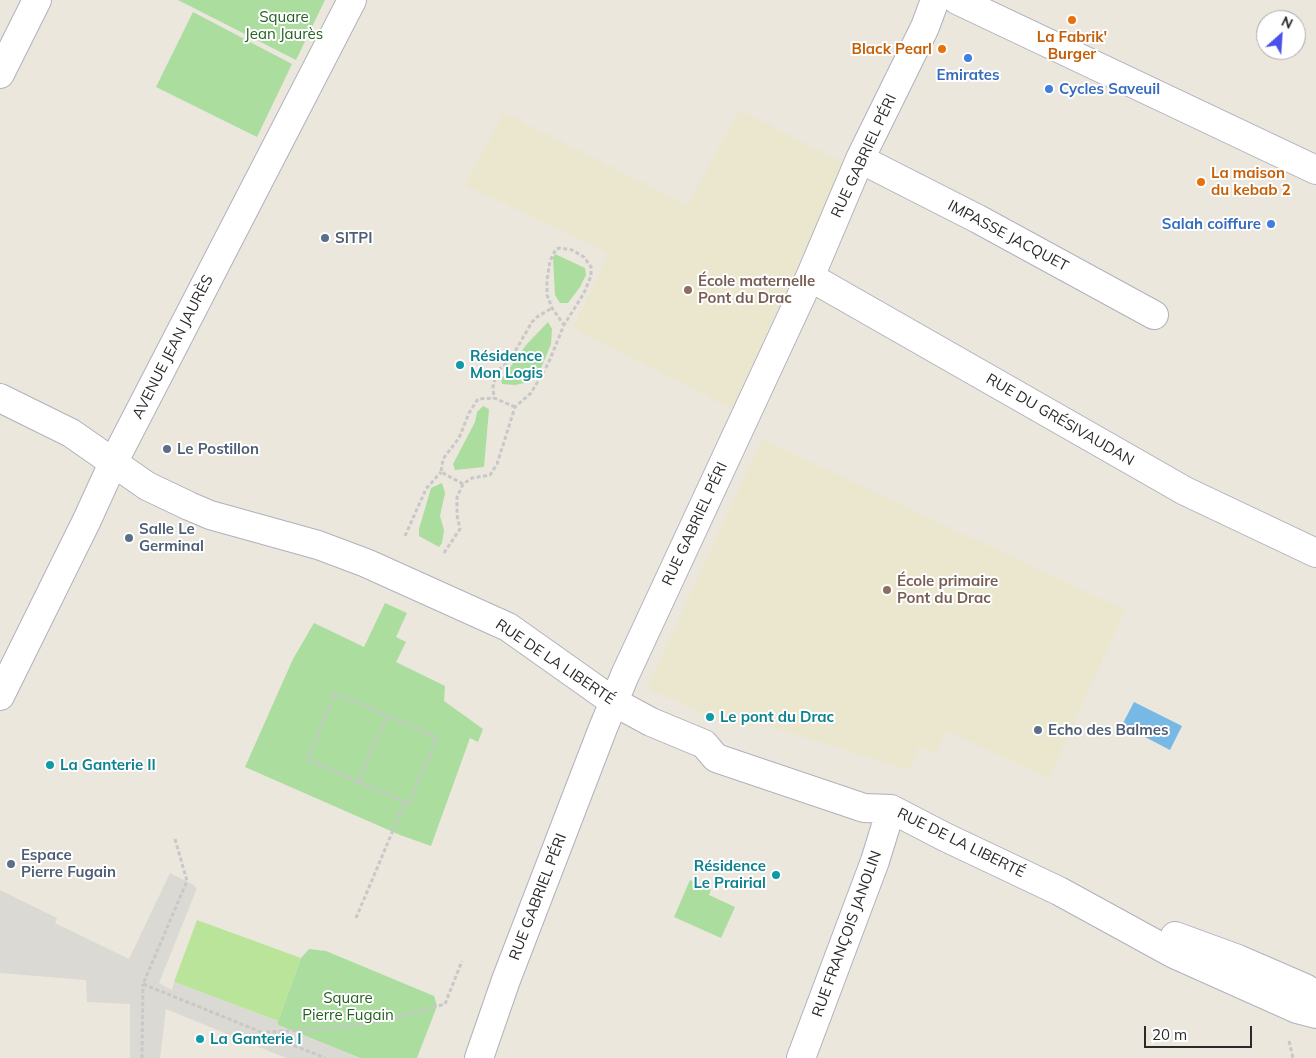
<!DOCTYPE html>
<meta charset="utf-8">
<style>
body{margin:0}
#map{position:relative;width:1316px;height:1058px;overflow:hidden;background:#ebe7dd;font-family:Mulish,sans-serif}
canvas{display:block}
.north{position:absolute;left:1256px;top:10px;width:50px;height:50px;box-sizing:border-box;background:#fff;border:1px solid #aaa;border-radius:50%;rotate:26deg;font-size:14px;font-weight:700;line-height:20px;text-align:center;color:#2a2a2a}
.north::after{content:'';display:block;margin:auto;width:18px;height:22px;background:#4a50eb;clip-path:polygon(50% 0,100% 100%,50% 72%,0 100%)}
.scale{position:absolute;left:1144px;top:1026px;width:108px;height:22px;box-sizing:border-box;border:2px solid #2a2a2a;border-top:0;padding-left:6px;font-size:15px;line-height:18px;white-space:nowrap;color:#2a2a2a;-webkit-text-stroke:4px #fff;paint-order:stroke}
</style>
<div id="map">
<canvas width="1316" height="1058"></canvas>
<div class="north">N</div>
<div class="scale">20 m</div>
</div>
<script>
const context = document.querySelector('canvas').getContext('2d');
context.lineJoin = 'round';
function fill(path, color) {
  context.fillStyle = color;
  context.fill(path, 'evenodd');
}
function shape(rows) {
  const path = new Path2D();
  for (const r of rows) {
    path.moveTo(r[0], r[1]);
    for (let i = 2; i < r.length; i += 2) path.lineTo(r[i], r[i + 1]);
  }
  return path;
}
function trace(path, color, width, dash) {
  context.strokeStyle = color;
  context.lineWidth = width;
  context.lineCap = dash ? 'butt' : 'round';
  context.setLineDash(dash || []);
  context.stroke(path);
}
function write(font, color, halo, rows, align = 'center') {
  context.font = font + ' Mulish,sans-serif';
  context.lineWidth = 4;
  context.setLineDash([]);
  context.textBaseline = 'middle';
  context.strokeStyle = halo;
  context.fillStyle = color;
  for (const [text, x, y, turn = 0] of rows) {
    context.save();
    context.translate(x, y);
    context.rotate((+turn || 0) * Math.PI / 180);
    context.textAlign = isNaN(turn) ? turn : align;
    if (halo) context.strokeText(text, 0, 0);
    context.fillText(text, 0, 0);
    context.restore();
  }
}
fill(shape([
 [740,110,845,163,732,409,573,328,608,253,465,185,504,112,687,205],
 [762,439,1125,610,1049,778,947,731,935,754,919,747,909,770,765,725,728,725,647,688]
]), '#ebe6ce');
fill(shape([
 [178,0,325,0,296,60],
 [193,12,292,64,257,137,156,87],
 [555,254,585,268,586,275,580,287,568,303,560,303,555,295,553,258],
 [548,322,552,329,551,344,539,373,529,382,515,385,502,384,501,380,526,345],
 [483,406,489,409,484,467,455,470,453,464,475,422,477,412],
 [442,483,445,493,440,516,444,530,442,543,439,547,419,536,419,529,431,488],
 [385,603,407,613,396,637,406,642,396,662,445,686,444,701,483,729,478,742,470,738,431,846,400,835,245,767,293,659,314,623,364,647],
 [690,880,711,889,709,895,735,907,721,938,674,917],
 [309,949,326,951,434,996,437,1006,417,1058,360,1058,278,1025,278,1021,301,958]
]), '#aadd9e');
fill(shape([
 [197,920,301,958,278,1021,174,982]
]), '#bae49a');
fill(shape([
 [170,873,192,884,197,888,159,983,172,990,174,982,278,1021,278,1025,360,1058,286,1058,166,1009,160,1058,130,1058,130,1004,87,1002,86,980,0,973,0,890,57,918,55,923,129,959]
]), '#dbd9d3');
fill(shape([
 [1134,702,1182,726,1170,750,1122,725]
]), '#78b8e5');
const minor = shape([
 [0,74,37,0],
 [860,159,978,219,1154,315],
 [810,277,1185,491,1316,553],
 [0,398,71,433,147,486,189,506,210,515,318,545,366,563,508,627,614,702,651,722,704,744,716,758,864,808,891,809,945,837,1059,891,1174,954,1297,1009,1316,1014],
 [1175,936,1238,959,1305,988,1316,995],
 [479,1058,506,980,603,728,625,675,810,277,860,159,925,27,935,0],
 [801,1058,875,861,891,809]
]);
const tertiary = shape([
 [957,0,1316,170],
 [0,696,87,520,113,463,352,0]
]);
trace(minor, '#b0b1bd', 30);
trace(tertiary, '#b0b1bd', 30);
trace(shape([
 [515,407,494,398,493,387,497,371,506,364,513,355,532,322,537,317,552,308],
 [463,484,441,472,443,459,459,438,469,413,478,399,494,398],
 [405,536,426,489,441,472],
 [444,553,460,529,457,515,457,497,463,484,472,478,490,475,497,464,515,407,531,393,548,364,564,325,584,293,591,276,591,267,584,257,572,250,560,248,556,249,550,261,547,280,547,295,552,308,564,325],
 [358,782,387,715],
 [175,839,187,881,143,984,325,1058],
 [356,918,405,802,409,803,437,737,335,693,307,759,405,802],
 [266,1032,324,1029,383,1021,445,1004,462,961],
 [1289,1041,1293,1058],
 [142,1058,143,984]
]), '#c8c8c8', 3, [4, 2.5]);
trace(minor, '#fff', 28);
trace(tertiary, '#fff', 28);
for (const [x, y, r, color] of [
 [1072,20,5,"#e8710a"],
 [942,49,5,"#e8710a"],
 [968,58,5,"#3f7fe0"],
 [1049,89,5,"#3f7fe0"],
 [1201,182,5,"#e8710a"],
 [1271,224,5,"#3f7fe0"],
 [325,238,5,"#5c6f8a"],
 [688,290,5,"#8d6e63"],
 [460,365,5,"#0f9aa8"],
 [167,449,5,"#5c6f8a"],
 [129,538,5,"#5c6f8a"],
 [887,590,5,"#8d6e63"],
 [710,717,5,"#0f9aa8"],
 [1038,730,5,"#5c6f8a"],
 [50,765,5,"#0f9aa8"],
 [11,864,5,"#5c6f8a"],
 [776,875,5,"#0f9aa8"],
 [200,1039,5,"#0f9aa8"]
]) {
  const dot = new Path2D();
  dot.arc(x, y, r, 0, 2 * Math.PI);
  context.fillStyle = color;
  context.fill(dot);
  trace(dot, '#fff', 2);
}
write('15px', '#246120', '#fff', [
 ["Square",284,17],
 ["Jean Jaurès",284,34],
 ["Square",348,998],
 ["Pierre Fugain",348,1015]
]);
write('bold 15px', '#c56008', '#fff', [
 ["La Fabrik'",1072,37],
 ["Burger",1072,54],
 ["Black Pearl",932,49,"right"],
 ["La maison",1211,173,"left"],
 ["du kebab 2",1211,190,"left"]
]);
write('bold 15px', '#366cbe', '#fff', [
 ["Emirates",968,75],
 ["Cycles Saveuil",1059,89,"left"],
 ["Salah coiffure",1261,224,"right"]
]);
write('15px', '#2a2a2a', '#fff', [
 ["RUE GABRIEL PÉRI",864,156,-65],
 ["IMPASSE JACQUET",1008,236,28],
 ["AVENUE JEAN JAURÈS",173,347,-63],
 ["RUE DU GRÉSIVAUDAN",1060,420,30],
 ["RUE GABRIEL PÉRI",695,524,-65],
 ["RUE DE LA LIBERTÉ",555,662,34],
 ["RUE DE LA LIBERTÉ",961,843,26],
 ["RUE GABRIEL PÉRI",538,897,-69],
 ["RUE FRANÇOIS JANOLIN",847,934,-70]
]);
write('bold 15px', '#4e5e75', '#fff', [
 ["SITPI",335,238],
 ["Le Postillon",177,449],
 ["Salle Le",139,529],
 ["Germinal",139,546],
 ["Echo des Balmes",1048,730],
 ["Espace",21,855],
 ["Pierre Fugain",21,872]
], 'left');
write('bold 15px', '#785e54', '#fff', [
 ["École maternelle",698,281],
 ["Pont du Drac",698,298],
 ["École primaire",897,581],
 ["Pont du Drac",897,598]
], 'left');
write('bold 15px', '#0d838f', '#fff', [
 ["Résidence",470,356],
 ["Mon Logis",470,373],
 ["Le pont du Drac",720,717],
 ["La Ganterie II",60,765],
 ["Résidence",766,866,"right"],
 ["Le Prairial",766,883,"right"],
 ["La Ganterie I",210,1039]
], 'left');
</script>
